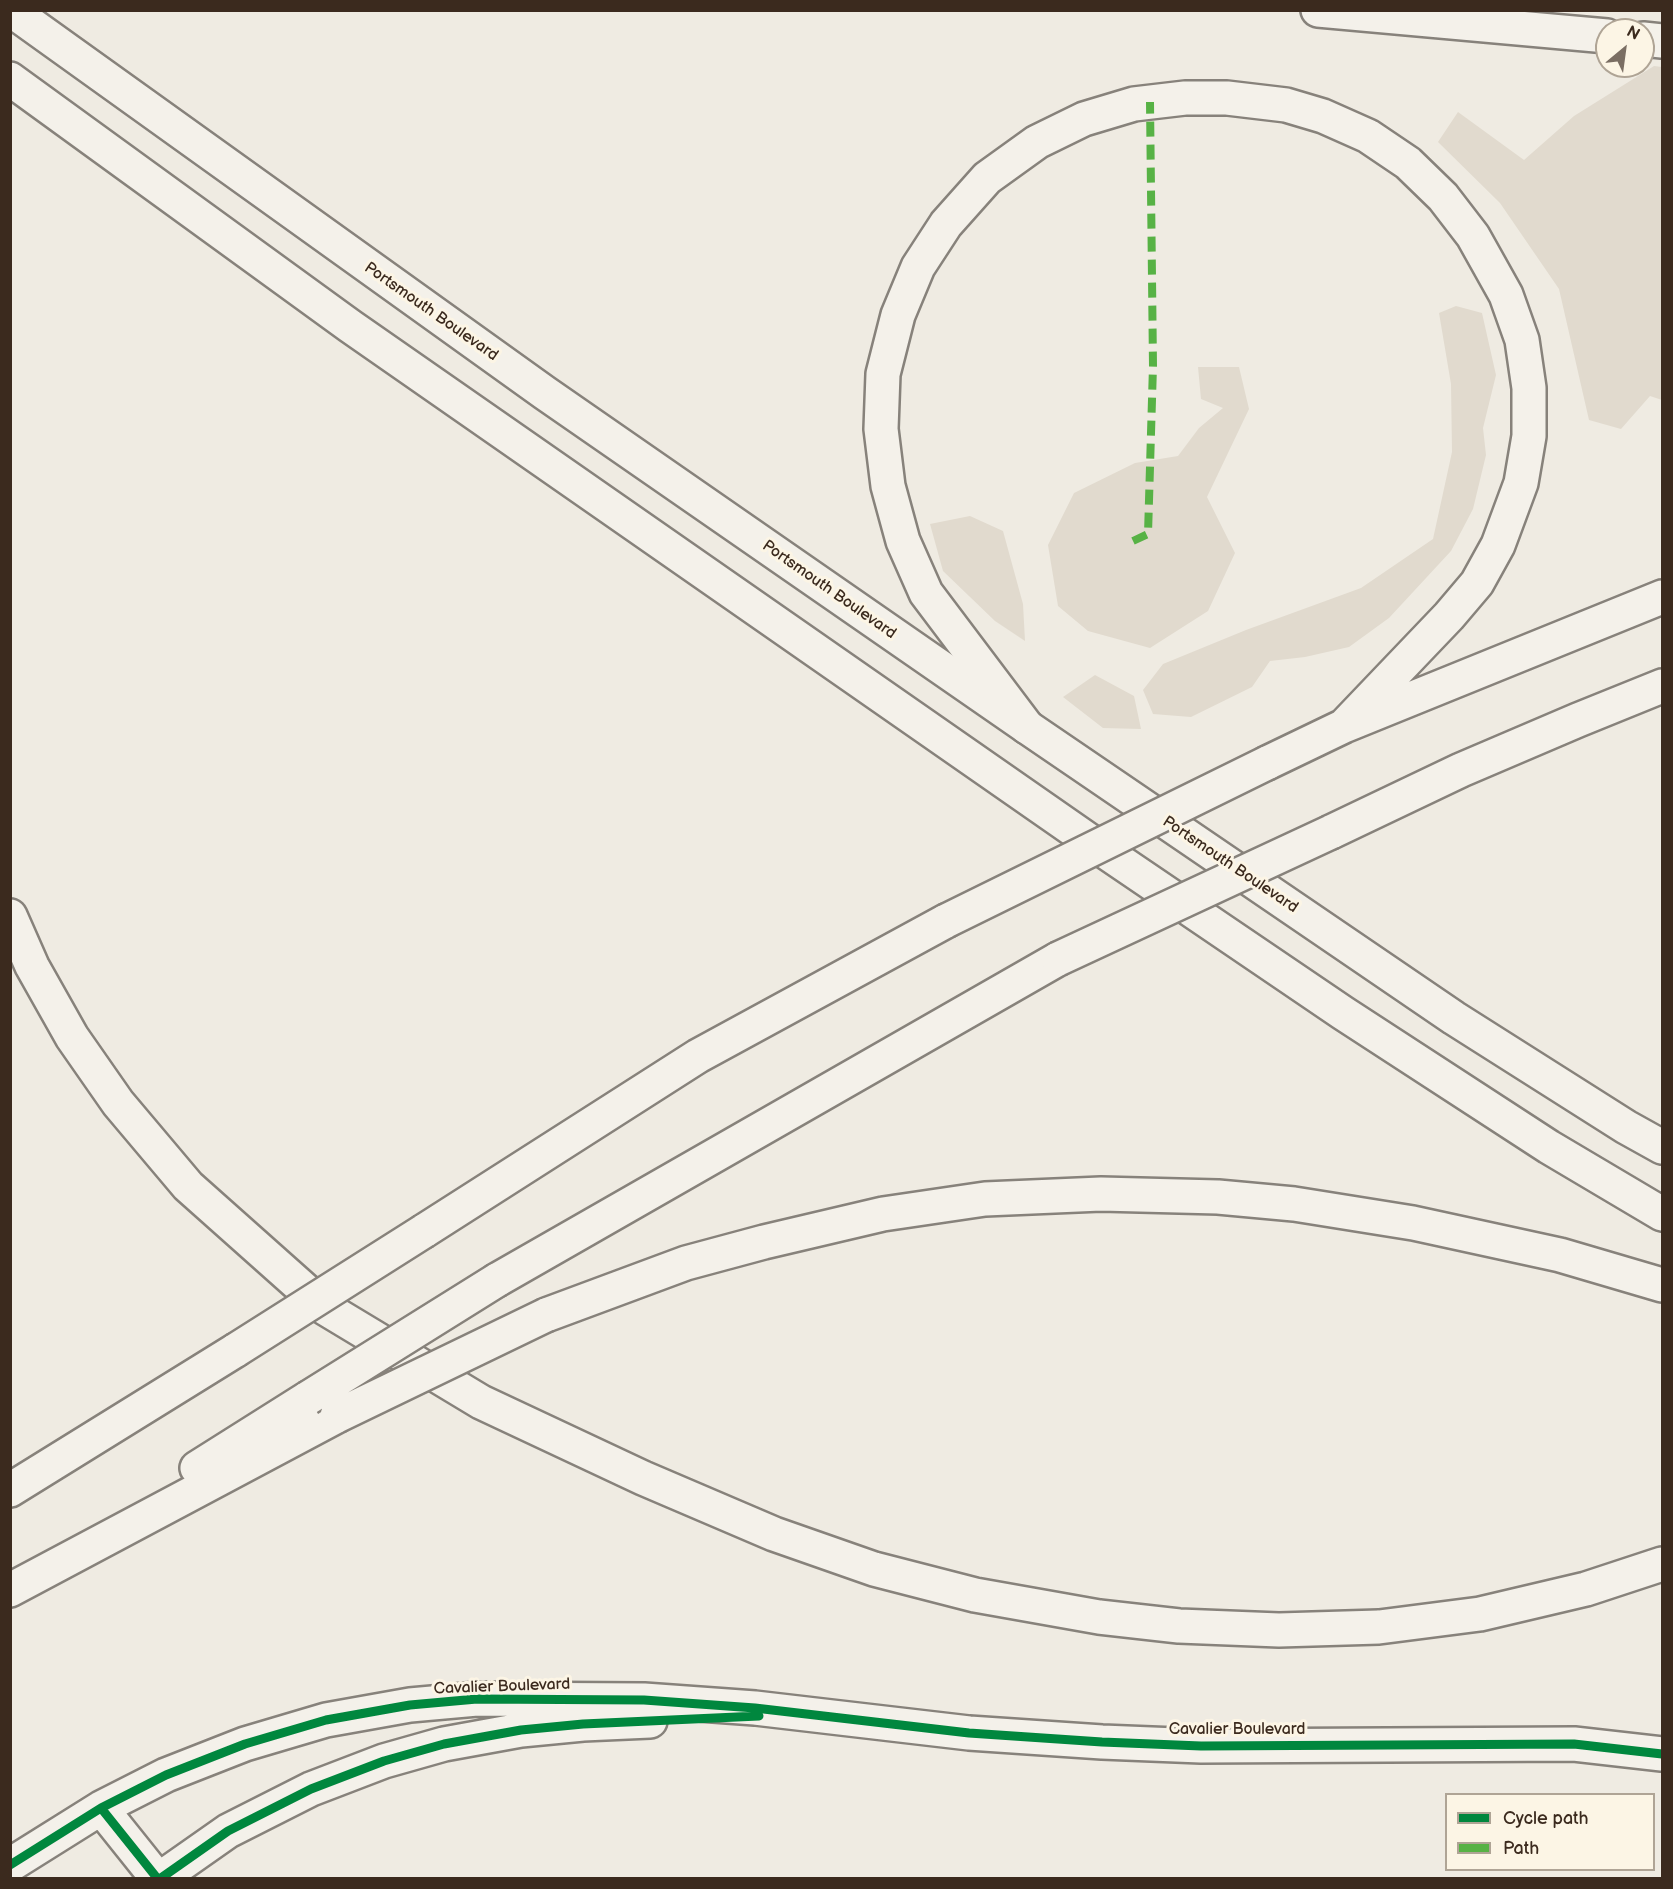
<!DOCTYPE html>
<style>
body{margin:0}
#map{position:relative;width:1673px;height:1889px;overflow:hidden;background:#efebe2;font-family:"Balsamiq Sans",sans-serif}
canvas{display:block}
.frame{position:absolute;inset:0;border:12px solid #3b2a1e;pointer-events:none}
.legend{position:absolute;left:1445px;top:1793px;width:210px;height:78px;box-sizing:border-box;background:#fcf5e5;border:2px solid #afa495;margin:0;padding:8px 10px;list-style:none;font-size:18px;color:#3b2a1e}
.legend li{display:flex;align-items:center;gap:12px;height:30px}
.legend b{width:30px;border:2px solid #afa495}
.north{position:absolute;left:1595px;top:18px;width:60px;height:60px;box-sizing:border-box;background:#fcf5e5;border:2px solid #afa495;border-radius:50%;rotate:29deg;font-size:16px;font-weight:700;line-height:24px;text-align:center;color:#3b2a1e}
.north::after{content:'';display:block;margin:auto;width:21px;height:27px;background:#7a6e63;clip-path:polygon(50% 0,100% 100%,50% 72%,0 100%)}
</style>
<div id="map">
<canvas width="1673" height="1889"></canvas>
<div class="frame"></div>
<ul class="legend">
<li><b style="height:8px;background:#00873e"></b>Cycle path</li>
<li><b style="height:8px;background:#57b245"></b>Path</li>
</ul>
<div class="north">N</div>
</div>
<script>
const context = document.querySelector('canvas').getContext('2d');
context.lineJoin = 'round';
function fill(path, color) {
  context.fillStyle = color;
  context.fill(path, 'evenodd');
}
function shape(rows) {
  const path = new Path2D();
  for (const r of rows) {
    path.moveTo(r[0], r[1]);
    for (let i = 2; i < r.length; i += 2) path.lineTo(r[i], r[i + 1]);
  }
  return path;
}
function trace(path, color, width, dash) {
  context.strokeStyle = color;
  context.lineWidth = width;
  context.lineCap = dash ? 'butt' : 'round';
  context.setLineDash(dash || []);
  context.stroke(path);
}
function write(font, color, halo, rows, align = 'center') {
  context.font = font + ' "Balsamiq Sans",sans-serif';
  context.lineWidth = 6;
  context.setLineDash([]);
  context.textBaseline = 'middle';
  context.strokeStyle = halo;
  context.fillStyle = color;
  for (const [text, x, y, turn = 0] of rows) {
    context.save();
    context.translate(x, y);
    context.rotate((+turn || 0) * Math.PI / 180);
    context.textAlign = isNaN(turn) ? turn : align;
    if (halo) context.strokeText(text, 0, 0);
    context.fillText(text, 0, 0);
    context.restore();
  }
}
fill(shape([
 [1654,66,1662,67,1662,400,1650,396,1621,429,1589,420,1559,289,1500,203,1438,142,1458,112,1524,160,1574,116],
 [1456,306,1482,313,1496,375,1483,428,1486,455,1473,509,1451,551,1389,618,1349,647,1305,657,1270,661,1252,687,1191,717,1153,714,1143,690,1163,664,1246,630,1361,588,1433,539,1452,452,1451,384,1439,313],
 [1198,367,1239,367,1249,409,1207,497,1235,553,1208,611,1150,648,1088,631,1058,606,1048,545,1074,493,1135,463,1178,456,1199,428,1223,408,1201,399],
 [970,516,1003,531,1023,604,1025,641,995,621,943,571,930,524],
 [1095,675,1134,696,1141,729,1103,728,1063,697]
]), '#e1dace');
const minor = shape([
 [101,1808,157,1878],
 [10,1865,101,1808,166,1775,245,1744,326,1720,410,1705,477,1699,644,1700,755,1708,969,1733,1102,1742,1201,1746,1574,1744,1662,1754],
 [161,1878,228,1831,311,1789,384,1761,444,1744,521,1730,583,1724,650,1721]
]);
const major = shape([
 [11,10,545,393,1027,727,1454,1018,1626,1127,1662,1147],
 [10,79,350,326,1094,844,1343,1013,1549,1147,1662,1214]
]);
const highway = shape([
 [1318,10,1607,36],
 [1643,39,1662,41],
 [1027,727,926,593,903,541,888,486,881,429,883,374,898,315,918,267,946,224,987,178,1037,142,1084,119,1134,104,1185,98,1227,98,1286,105,1323,116,1368,136,1408,163,1443,197,1473,236,1506,295,1522,340,1529,388,1529,436,1521,483,1498,545,1477,583,1449,616,1344,726],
 [1267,763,1344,726,1662,597],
 [1331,832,1461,770,1578,720,1662,686],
 [10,916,32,966,72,1037,118,1103,188,1186,325,1308,481,1402,643,1478,774,1534,874,1569,975,1595,1099,1617,1179,1626,1279,1630,1379,1627,1480,1614,1586,1589,1662,1564],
 [424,1231,698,1056,946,921],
 [497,1280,1058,959],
 [546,1315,686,1263,764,1242,883,1214,985,1199,1101,1194,1218,1197,1294,1204,1413,1223,1560,1255,1662,1285],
 [197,1468,308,1398],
 [10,1490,236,1350],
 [10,1590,337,1416]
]);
trace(minor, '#87827b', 38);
trace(major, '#87827b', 38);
trace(highway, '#87827b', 38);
trace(minor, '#f4f1ea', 33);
trace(major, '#f4f1ea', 33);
trace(highway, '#f4f1ea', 33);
const highwayBridge = shape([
 [946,921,1267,763],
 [1058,959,1331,832],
 [236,1350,424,1231],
 [308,1398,497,1280],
 [337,1416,546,1315]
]);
trace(highwayBridge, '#87827b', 38, []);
trace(highwayBridge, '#f4f1ea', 33);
trace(shape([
 [1133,541,1148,534,1153,366,1150,102]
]), '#57b245', 8, [15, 8]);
trace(shape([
 [101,1808,157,1878],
 [10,1865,101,1808,166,1775,245,1744,326,1720,410,1705,477,1699,644,1700,755,1708,969,1733,1102,1742,1201,1746,1574,1744,1662,1754],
 [161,1878,228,1831,311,1789,384,1761,444,1744,521,1730,583,1724,759,1716]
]), '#00873e', 9);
write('16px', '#3b2a1e', '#fcf5e5', [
 ["Portsmouth Boulevard",431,312,35],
 ["Portsmouth Boulevard",829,590,35],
 ["Portsmouth Boulevard",1230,865,34],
 ["Cavalier Boulevard",502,1687,-2],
 ["Cavalier Boulevard",1237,1730]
]);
</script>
